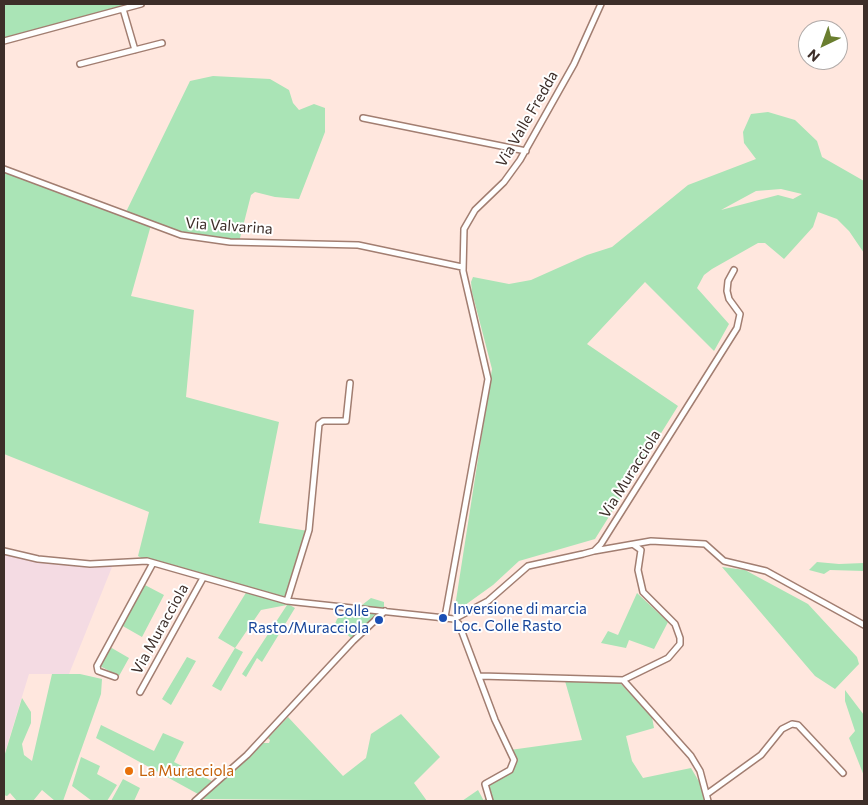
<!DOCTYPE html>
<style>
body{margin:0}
#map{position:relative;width:868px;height:805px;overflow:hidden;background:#ffe7de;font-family:Commissioner,sans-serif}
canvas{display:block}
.frame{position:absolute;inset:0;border:5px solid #3d2e29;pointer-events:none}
.north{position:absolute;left:798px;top:20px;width:50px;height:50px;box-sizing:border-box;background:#fff;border:1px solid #b1aba9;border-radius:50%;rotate:222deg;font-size:14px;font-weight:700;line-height:20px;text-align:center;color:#3d2e29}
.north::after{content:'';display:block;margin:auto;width:18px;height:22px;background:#6a7e2f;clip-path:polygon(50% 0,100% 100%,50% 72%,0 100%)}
</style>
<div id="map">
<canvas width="868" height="805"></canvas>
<div class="frame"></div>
<div class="north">N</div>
</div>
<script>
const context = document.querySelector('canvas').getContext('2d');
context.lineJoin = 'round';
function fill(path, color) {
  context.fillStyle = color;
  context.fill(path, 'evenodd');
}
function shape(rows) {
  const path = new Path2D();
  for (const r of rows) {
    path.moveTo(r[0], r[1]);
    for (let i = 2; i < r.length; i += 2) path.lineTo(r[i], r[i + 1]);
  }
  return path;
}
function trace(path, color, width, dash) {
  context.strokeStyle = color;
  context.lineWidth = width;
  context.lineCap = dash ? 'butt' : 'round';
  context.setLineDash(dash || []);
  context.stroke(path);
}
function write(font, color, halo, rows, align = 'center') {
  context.font = font + ' Commissioner,sans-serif';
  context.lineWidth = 4;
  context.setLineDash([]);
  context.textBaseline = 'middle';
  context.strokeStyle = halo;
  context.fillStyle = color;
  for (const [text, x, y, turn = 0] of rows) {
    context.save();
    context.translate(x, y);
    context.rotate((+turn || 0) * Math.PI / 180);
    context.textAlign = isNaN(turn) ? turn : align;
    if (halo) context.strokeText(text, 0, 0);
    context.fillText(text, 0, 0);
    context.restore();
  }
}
fill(shape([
 [4,554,35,561,112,567,69,674,29,674,5,752]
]), '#f4dbe3');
fill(shape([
 [4,4,141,4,4,41],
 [213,76,270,79,289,90,293,103,299,110,314,104,325,108,325,132,299,199,275,197,255,192,251,195,239,242,181,235,151,225,131,296,194,310,186,397,279,422,259,523,308,531,287,601,288,604,295,608,262,662,257,658,246,677,242,674,287,605,261,610,235,648,243,652,221,691,212,686,235,648,218,638,247,591,147,561,138,556,149,512,4,454,5,170,125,214,190,81],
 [768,112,795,120,817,141,822,157,864,181,864,253,849,231,837,219,818,212,813,227,784,259,765,243,758,243,712,269,704,275,697,288,729,324,714,351,645,282,587,344,678,406,595,539,519,561,493,585,454,613,492,369,472,292,471,282,473,277,509,284,531,280,587,255,612,247,688,185,756,159,744,143,743,132,751,114],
 [781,189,802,194,793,199,778,195,721,210,756,191],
 [817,562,839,564,864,563,864,571,830,570,824,574,809,570],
 [722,567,745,570,808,604,857,657,859,664,835,689,815,676],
 [143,584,164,595,142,637,121,625],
 [637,593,668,622,654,649,629,640,626,648,601,643,608,631,618,635],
 [371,598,384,602,384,610,351,638,335,624,337,619,348,608,362,605],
 [110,647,129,658,119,676,100,666],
 [187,657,196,661,171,705,162,699],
 [52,674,80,674,102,679,101,694,63,801,55,801,42,790,33,801,17,801,10,793,7,796,4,795,4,757,22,698,31,712,31,723,22,744,24,755,32,761],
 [565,681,620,683,652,717,654,728,626,736,632,761,643,778,691,768,704,790,706,801,462,801,478,790,484,801,492,780,510,770,514,762,510,750,582,740],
 [845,690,864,715,864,776,849,738,855,731,845,701],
 [401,714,440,757,414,783,427,801,200,799,262,743,269,743,270,740,268,738,288,717,343,776,366,758,371,734],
 [101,725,154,751,163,733,184,742,174,762,212,781,198,794,96,738],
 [81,757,100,766,97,774,117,785,107,801,92,801,72,786],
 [123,779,140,788,134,801,111,801]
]), '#aae4b6');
const minor = shape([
 [123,9,135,50],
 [4,41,141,4],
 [80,64,162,43],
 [363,118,526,151],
 [4,169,181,235,230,242,358,245,462,267],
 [4,551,38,559,90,564,147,561,287,601,454,619,459,624,495,720,514,760,510,770,485,784,490,801],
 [594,551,651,541,705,544,724,561,766,571,864,625],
 [287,601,309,530,319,424,323,421,346,421,350,383],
 [445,617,488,379,463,271,464,229,475,210,504,182,520,160,574,64,601,4],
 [454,619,488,601,528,566,583,554,594,551,601,544,737,328,740,314,729,299,727,291,728,281,734,270],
 [480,676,623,680,691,756,700,771,708,801],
 [115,677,98,671,97,666,153,563],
 [623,680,668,658,680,644,680,638,675,624,643,592,638,570,641,550,634,545],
 [140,692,203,578],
 [707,794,761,755,782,729,792,724,798,725,843,773],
 [195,801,247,755,353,641,385,611]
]);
trace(minor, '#a27e71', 8);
trace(minor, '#fff', 5);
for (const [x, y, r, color] of [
 [443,618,5,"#1a4fb4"],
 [379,620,5,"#1a4fb4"],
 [129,771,5,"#e8710a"]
]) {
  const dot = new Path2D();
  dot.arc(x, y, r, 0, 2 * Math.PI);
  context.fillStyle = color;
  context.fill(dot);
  trace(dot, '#fff', 2);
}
write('15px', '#3d2e29', '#fff', [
 ["Via Valle Fredda",527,119,-60],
 ["Via Valvarina",229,226,4],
 ["Via Muracciola",630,474,-58],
 ["Via Muracciola",160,629,-61]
]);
write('15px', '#164399', '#fff', [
 ["Inversione di marcia",453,609],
 ["Loc. Colle Rasto",453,626],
 ["Colle",369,611,"right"],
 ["Rasto/Muracciola",369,628,"right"]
], 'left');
write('15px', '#c56008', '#fff', [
 ["La Muracciola",139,771]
], 'left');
</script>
